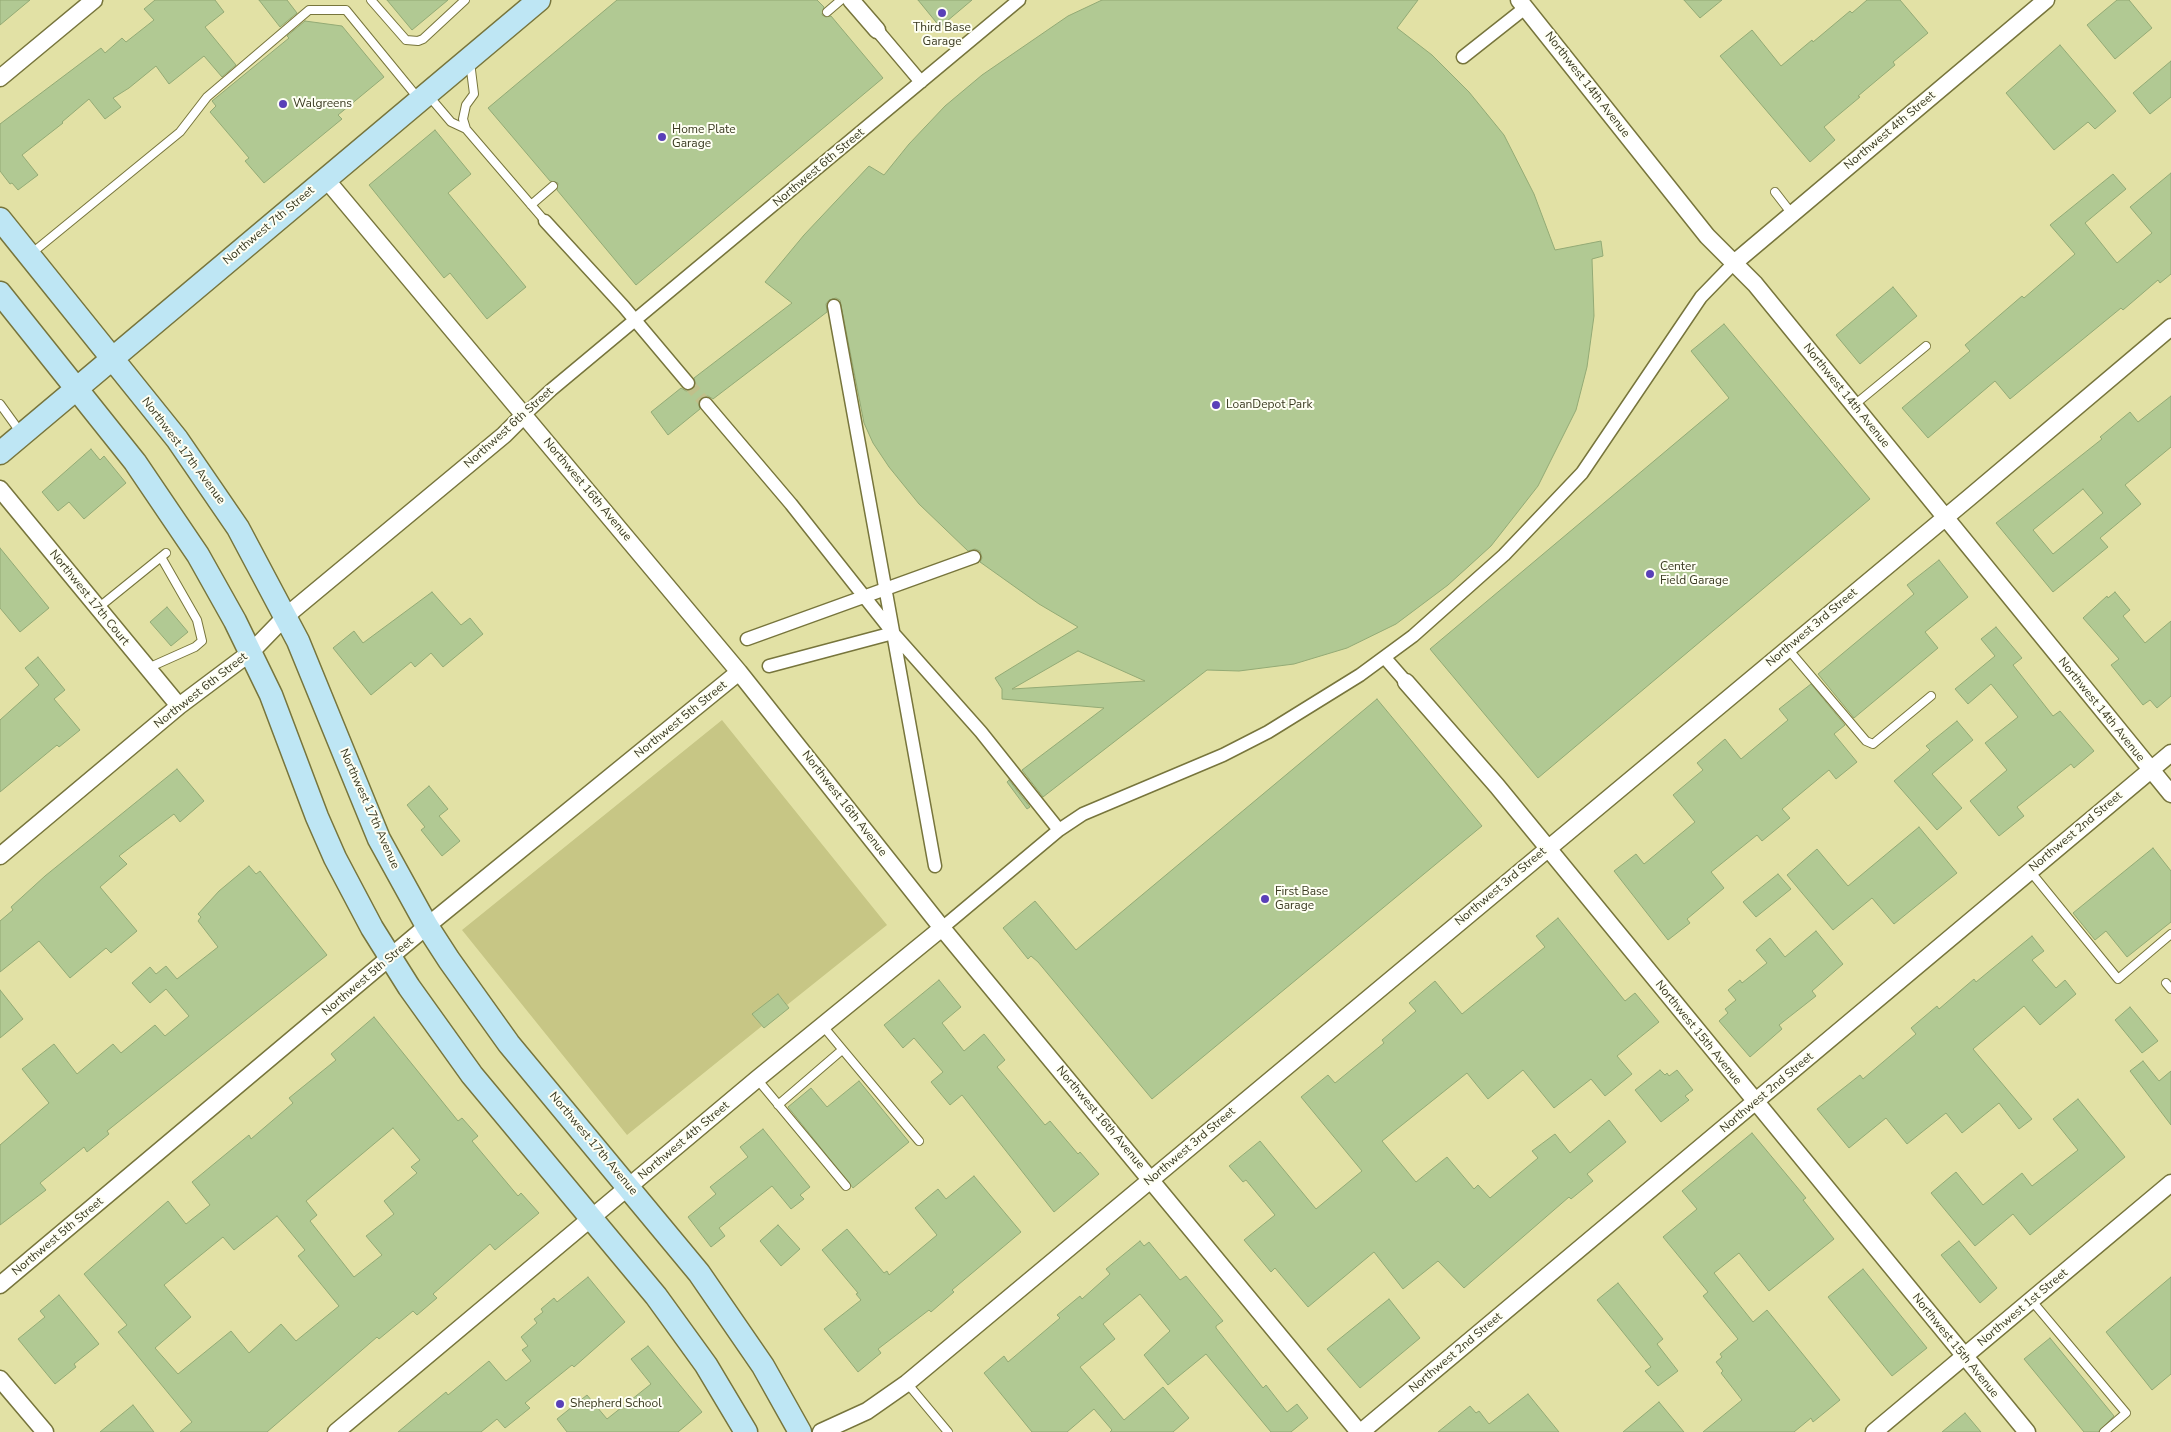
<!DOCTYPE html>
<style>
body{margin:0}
canvas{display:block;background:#e2e1a5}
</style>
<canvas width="2171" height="1432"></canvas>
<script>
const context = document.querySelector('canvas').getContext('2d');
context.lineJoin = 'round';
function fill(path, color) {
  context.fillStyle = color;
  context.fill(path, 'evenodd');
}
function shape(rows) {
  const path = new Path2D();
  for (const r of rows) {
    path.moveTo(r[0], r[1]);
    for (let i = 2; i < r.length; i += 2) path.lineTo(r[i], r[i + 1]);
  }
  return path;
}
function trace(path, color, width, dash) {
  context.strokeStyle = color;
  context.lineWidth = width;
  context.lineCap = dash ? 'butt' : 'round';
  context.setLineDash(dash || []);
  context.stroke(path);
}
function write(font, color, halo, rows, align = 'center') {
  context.font = font + ' "Nunito Sans",sans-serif';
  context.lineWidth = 4;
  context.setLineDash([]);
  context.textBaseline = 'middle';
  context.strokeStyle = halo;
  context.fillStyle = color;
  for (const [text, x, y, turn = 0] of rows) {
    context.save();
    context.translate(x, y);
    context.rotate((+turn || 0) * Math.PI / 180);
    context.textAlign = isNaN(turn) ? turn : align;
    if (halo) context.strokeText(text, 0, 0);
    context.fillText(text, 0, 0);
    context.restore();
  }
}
fill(shape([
 [722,720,887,925,787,1005,778,994,753,1014,762,1026,627,1135,462,930]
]), '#c7c685');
const building = shape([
 [0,0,30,0,0,25,0,0],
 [155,0,215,0,224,12,205,27,236,65,222,77,204,56,169,84,156,66,129,88,113,98,121,107,105,119,89,99,62,122,63,123,22,155,38,175,18,190,12,183,10,184,0,171,0,124,101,48,105,53,122,38,126,42,154,20,144,9,155,0],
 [259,0,287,0,297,13,280,27,259,0],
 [387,0,448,0,412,30,387,0],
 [617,0,817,0,824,7,822,15,826,17,831,16,883,78,636,285,557,190,558,183,550,181,488,108,617,0],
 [918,0,972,0,940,27,918,0],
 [1102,0,1418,0,1397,28,1432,55,1469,92,1504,135,1534,194,1555,250,1601,241,1603,256,1592,259,1594,316,1587,367,1576,410,1538,486,1491,546,1448,585,1396,624,1347,648,1294,664,1239,671,1207,670,1043,797,1022,770,1104,708,1002,699,1002,689,995,678,1078,627,1039,604,980,562,982,558,980,551,975,549,968,551,919,504,889,467,873,443,864,423,840,300,836,298,829,300,826,304,827,312,713,399,708,396,701,398,698,402,700,409,668,435,651,412,681,388,686,391,693,389,696,385,694,378,792,303,765,282,804,235,869,166,884,175,909,144,945,106,982,75,1068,16,1102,0],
 [1078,651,1145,681,1012,689,1078,651],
 [1684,0,1722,0,1700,18,1684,0],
 [1867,0,1900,0,1928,33,1893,62,1895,65,1858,96,1860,97,1824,127,1835,140,1810,162,1720,56,1752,30,1781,66,1812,40,1813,42,1850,11,1852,13,1867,0],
 [2117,0,2129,0,2152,28,2115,59,2087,25,2117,0],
 [305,21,342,26,384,77,338,115,342,119,264,183,245,161,249,158,210,112,216,106,212,101,289,38,287,36,305,21],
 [2060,45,2116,111,2095,129,2088,122,2054,150,2006,93,2060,45],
 [2171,61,2171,97,2150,114,2133,93,2171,61],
 [435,130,471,174,448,193,526,287,487,319,450,273,444,278,369,185,435,130],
 [2171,173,2171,274,2160,283,2158,280,2123,310,2121,308,2010,399,1995,381,1928,438,1902,408,1970,351,1965,345,2022,296,2024,298,2075,254,2050,225,2113,174,2126,189,2085,223,2117,263,2152,233,2130,207,2171,173],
 [1893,287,1917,316,1860,364,1836,335,1893,287],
 [1724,324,1870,499,1538,778,1430,649,1729,398,1691,351,1724,324],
 [2171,396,2171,447,2125,485,2141,504,2100,538,2108,547,2053,592,1996,523,2102,439,2100,437,2130,412,2138,422,2171,396],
 [2083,489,2103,513,2053,554,2033,530,2083,489],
 [91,449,100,460,104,456,126,483,84,519,69,502,58,511,42,492,91,449],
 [0,548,49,608,20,632,0,608,0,548],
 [1939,560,1968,597,1925,632,1938,648,1854,718,1818,674,1914,594,1907,585,1939,560],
 [432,592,461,625,470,618,483,634,443,667,431,653,415,667,411,662,371,695,333,648,354,631,363,643,432,592],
 [2115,592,2130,610,2123,616,2145,643,2171,621,2171,696,2157,708,2150,700,2143,705,2111,665,2119,659,2083,618,2107,596,2108,598,2115,592],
 [167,607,188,632,171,646,150,622,167,607],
 [1996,627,2022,658,2013,665,2053,716,2060,711,2094,751,2074,768,2071,764,2017,807,2024,816,1999,836,1970,801,2007,770,1985,743,2018,717,1991,684,1968,704,1955,689,1995,656,1981,639,1996,627],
 [38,657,65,690,54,699,80,730,59,747,57,745,0,792,0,720,39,685,25,668,38,657],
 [1811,684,1845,725,1834,734,1857,762,1836,779,1829,770,1782,809,1790,818,1762,841,1757,835,1711,872,1724,888,1687,919,1690,923,1668,940,1614,871,1636,854,1644,864,1695,822,1673,795,1703,770,1697,763,1725,739,1741,759,1788,720,1779,709,1811,684],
 [1377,699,1482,826,1152,1099,1038,962,1031,956,1028,959,1003,928,1035,901,1076,950,1377,699],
 [1957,721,1973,740,1932,774,1962,808,1937,830,1894,781,1930,750,1926,746,1957,721],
 [177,769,204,801,180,822,174,814,119,856,127,864,100,887,137,931,111,953,106,948,70,978,39,941,0,972,0,921,13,910,11,907,45,876,177,769],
 [1009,780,1030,807,1027,809,1007,782,1009,780],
 [429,786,448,809,439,816,460,841,442,856,421,830,425,827,407,805,429,786],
 [1919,827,1957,873,1894,924,1872,898,1833,930,1787,875,1817,849,1848,886,1919,827],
 [2153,848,2171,871,2171,922,2127,957,2106,931,2095,940,2073,913,2153,848],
 [249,866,256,874,260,871,327,955,107,1131,109,1134,87,1152,84,1147,40,1183,46,1190,0,1225,0,1145,49,1103,22,1069,54,1044,77,1074,113,1044,121,1053,155,1025,165,1036,189,1016,166,989,150,1003,132,983,150,967,156,974,166,966,177,979,218,947,198,921,201,917,198,914,219,891,249,866],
 [1778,874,1791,889,1756,917,1743,902,1778,874],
 [1558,918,1625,1001,1635,993,1659,1022,1617,1056,1632,1074,1605,1096,1591,1079,1554,1108,1523,1070,1488,1099,1467,1073,1382,1141,1416,1182,1447,1157,1474,1189,1478,1185,1490,1198,1538,1158,1532,1151,1555,1134,1570,1153,1609,1120,1626,1142,1587,1174,1593,1181,1571,1199,1569,1197,1464,1288,1438,1261,1403,1289,1374,1252,1308,1307,1275,1268,1271,1272,1244,1240,1275,1215,1246,1180,1243,1182,1229,1166,1260,1141,1316,1209,1362,1171,1301,1097,1328,1075,1335,1083,1384,1043,1382,1040,1416,1011,1409,1003,1435,981,1462,1014,1545,947,1536,936,1558,918],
 [1816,931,1843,964,1812,991,1816,996,1779,1025,1782,1029,1750,1057,1719,1021,1728,1013,1725,1009,1736,1000,1728,990,1740,980,1742,983,1767,963,1756,950,1770,938,1785,957,1816,931],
 [2032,936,2044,951,2032,960,2056,988,2065,980,2076,994,2040,1025,2024,1006,1973,1049,2032,1119,2019,1129,1999,1103,1962,1133,1946,1113,1907,1144,1886,1118,1849,1148,1817,1109,1860,1075,1863,1079,1916,1034,1911,1028,1937,1006,1939,1009,1974,979,1976,982,2032,936],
 [939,980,961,1007,942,1023,964,1051,984,1034,1005,1060,997,1067,1045,1125,1050,1121,1078,1154,1080,1152,1099,1174,1054,1212,962,1095,950,1105,931,1082,943,1072,914,1038,903,1048,884,1025,939,980],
 [0,990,23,1019,0,1038,0,990],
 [778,994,789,1008,764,1028,752,1014,778,994],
 [2130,1007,2158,1041,2142,1053,2115,1020,2130,1007],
 [374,1017,458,1121,462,1118,478,1136,472,1141,518,1196,521,1193,539,1213,495,1250,490,1244,433,1294,437,1298,417,1315,413,1311,379,1339,377,1337,267,1432,180,1432,192,1422,118,1332,127,1325,84,1274,168,1201,186,1224,210,1205,192,1182,249,1135,251,1139,293,1103,289,1098,336,1060,331,1054,374,1017],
 [393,1128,420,1160,411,1167,417,1173,384,1201,394,1214,366,1236,382,1255,354,1277,310,1221,317,1215,306,1201,393,1128],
 [277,1216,305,1250,298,1256,339,1306,296,1341,281,1324,249,1353,231,1331,178,1374,155,1348,191,1317,164,1285,223,1237,234,1250,277,1216],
 [2143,1061,2159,1081,2171,1071,2171,1125,2130,1071,2143,1061],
 [1660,1070,1665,1075,1667,1073,1669,1076,1677,1070,1693,1090,1685,1096,1689,1100,1661,1122,1635,1090,1660,1070],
 [859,1081,909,1142,853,1188,788,1107,811,1088,827,1107,859,1081],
 [2078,1099,2125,1157,2030,1235,2013,1214,1975,1246,1931,1193,1956,1172,1983,1205,2022,1173,2032,1186,2078,1150,2053,1119,2078,1099],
 [763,1129,810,1187,800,1195,804,1199,791,1209,772,1186,719,1228,725,1236,711,1247,688,1217,716,1194,710,1187,748,1157,740,1147,763,1129],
 [1752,1133,1806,1198,1803,1200,1834,1239,1769,1291,1739,1253,1714,1273,1753,1322,1767,1310,1840,1400,1813,1422,1811,1418,1794,1432,1703,1432,1742,1400,1721,1373,1723,1371,1716,1362,1722,1357,1720,1354,1738,1339,1703,1296,1708,1292,1663,1237,1697,1209,1682,1191,1752,1133],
 [974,1176,1021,1232,952,1290,954,1292,931,1312,929,1310,878,1349,881,1353,858,1372,824,1329,861,1300,856,1294,858,1293,822,1250,847,1229,884,1273,887,1271,889,1275,937,1235,915,1208,938,1189,946,1199,974,1176],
 [778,1225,800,1249,781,1266,760,1241,778,1225],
 [1140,1241,1144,1246,1149,1242,1180,1280,1186,1276,1223,1321,1216,1326,1216,1328,1263,1388,1266,1385,1287,1412,1297,1404,1308,1418,1291,1432,1271,1432,1206,1354,1168,1385,1144,1355,1170,1331,1140,1294,1103,1324,1115,1339,1080,1367,1124,1420,1163,1387,1189,1418,1173,1432,1110,1432,1112,1430,1094,1409,1067,1432,1032,1432,984,1373,1004,1356,1008,1362,1060,1318,1057,1315,1080,1296,1082,1299,1110,1274,1106,1269,1140,1241],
 [1959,1241,1997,1288,1980,1303,1941,1255,1959,1241],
 [1863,1269,1927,1348,1892,1376,1828,1297,1863,1269],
 [588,1277,625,1322,574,1367,572,1365,525,1403,530,1408,505,1428,497,1419,481,1432,398,1432,446,1392,448,1395,489,1361,506,1381,531,1361,522,1350,528,1346,521,1337,537,1323,534,1319,543,1312,541,1309,554,1298,557,1302,588,1277],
 [2171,1277,2171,1374,2152,1390,2106,1332,2171,1277],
 [1618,1283,1663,1339,1657,1344,1678,1371,1658,1386,1645,1371,1651,1367,1597,1300,1618,1283],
 [59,1295,99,1344,74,1364,76,1367,55,1384,18,1339,45,1317,40,1311,59,1295],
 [1389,1299,1420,1338,1360,1388,1327,1349,1389,1299],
 [2050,1338,2114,1416,2098,1432,2084,1432,2024,1359,2050,1338],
 [648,1346,702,1412,678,1432,567,1432,557,1419,587,1395,607,1419,651,1384,631,1359,648,1346],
 [1528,1394,1559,1432,1438,1432,1470,1406,1476,1413,1479,1411,1489,1424,1528,1394],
 [1659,1402,1684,1432,1623,1432,1659,1402],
 [133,1405,154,1432,100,1432,133,1405],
 [1965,1413,1981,1432,1942,1432,1965,1413]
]);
fill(building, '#b1c993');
trace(building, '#93aa75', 1);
trace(shape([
 [688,383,706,404]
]), '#c0c08b', 12, [12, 6]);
const service = shape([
 [371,0,406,40,418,41,423,39,465,0],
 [827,12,841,0],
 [428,95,451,122,466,129,545,221],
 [466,129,463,119,466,105,474,94,470,62],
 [1775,192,1792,214],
 [531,205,553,186],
 [32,253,180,132,207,97,309,10,346,10,418,98],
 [0,404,21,433],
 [1853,406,1926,346],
 [98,608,166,553],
 [1788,649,1866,741,1873,744,1931,696],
 [148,668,195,647,202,641,197,620,161,557],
 [2030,871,2118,979,2171,934],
 [2166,983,2171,989],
 [822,1025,919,1141],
 [757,1079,846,1186],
 [778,1105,842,1050],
 [2032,1301,2126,1413,2104,1432],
 [907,1383,948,1432]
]);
const pedestrian = shape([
 [877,30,921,82],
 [1463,57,1525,8],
 [545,221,624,307,688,383],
 [834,306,893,631],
 [706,404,791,504,893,633,981,732,1059,830],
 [524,415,551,390,1019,0],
 [747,639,974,557],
 [1385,658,1406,682],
 [769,666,893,633,935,866],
 [942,928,1059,830,1083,814,1223,755,1268,732,1360,675,1413,636,1504,555,1582,473,1701,297,1734,263]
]);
const minor = shape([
 [851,0,877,30],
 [1519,0,1707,236,1755,284,2171,794],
 [0,78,94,0],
 [325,178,739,672,942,928,1359,1432],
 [1734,263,2046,0],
 [0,489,179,706],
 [1406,682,1497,786,2027,1432],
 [0,856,179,706,251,652,286,616,504,435,524,415],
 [0,1285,427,926,739,672],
 [0,1379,45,1432],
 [336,1432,757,1079,942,928],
 [821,1432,867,1411,907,1383,1970,497,2171,327],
 [1361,1432,2171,753],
 [1874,1432,2171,1183]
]);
const secondary = shape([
 [0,219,177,439,238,528,298,641,379,839,427,926,449,960,509,1044,699,1273,763,1366,800,1432],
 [0,293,135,462,198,555,235,621,271,695,317,817,335,858,372,928,409,987,472,1075,656,1296,706,1365,746,1432],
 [0,453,539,0]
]);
trace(service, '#77753c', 10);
trace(pedestrian, '#77753c', 15);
trace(minor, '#77753c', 19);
trace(secondary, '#77753c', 25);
trace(service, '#fff', 8);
trace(pedestrian, '#fff', 12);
trace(minor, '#fff', 16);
trace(secondary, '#bee6f4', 22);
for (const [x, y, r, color] of [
 [942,13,5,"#5a40b8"],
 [283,104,5,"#5a40b8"],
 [662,137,5,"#5a40b8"],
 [1216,405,5,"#5a40b8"],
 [1650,574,5,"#5a40b8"],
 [1265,899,5,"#5a40b8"],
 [560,1404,5,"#5a40b8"]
]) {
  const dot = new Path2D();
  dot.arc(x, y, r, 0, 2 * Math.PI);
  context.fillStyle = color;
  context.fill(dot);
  trace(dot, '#fefff3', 2);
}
write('12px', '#3a3a21', '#fefff3', [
 ["Third Base",942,28,"center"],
 ["Garage",942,42,"center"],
 ["Walgreens",293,104],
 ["Home Plate",672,130],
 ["Garage",672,144],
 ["LoanDepot Park",1226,405],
 ["Center",1660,567],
 ["Field Garage",1660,581],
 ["First Base",1275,892],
 ["Garage",1275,906],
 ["Shepherd School",570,1404]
], 'left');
write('12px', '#3a3a21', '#fefff3', [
 ["Northwest 14th Avenue",1587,85,52],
 ["Northwest 4th Street",1890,131,-40],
 ["Northwest 6th Street",819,168,-40],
 ["Northwest 7th Street",269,226,-40],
 ["Northwest 14th Avenue",1846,396,51],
 ["Northwest 6th Street",509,428,-42],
 ["Northwest 17th Avenue",183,451,53],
 ["Northwest 16th Avenue",587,490,50],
 ["Northwest 17th Court",89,598,51],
 ["Northwest 3rd Street",1812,628,-40],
 ["Northwest 6th Street",201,691,-38],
 ["Northwest 14th Avenue",2101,710,51],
 ["Northwest 5th Street",681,720,-39],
 ["Northwest 16th Avenue",844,804,52],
 ["Northwest 17th Avenue",369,809,66],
 ["Northwest 2nd Street",2076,832,-40],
 ["Northwest 3rd Street",1501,887,-40],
 ["Northwest 5th Street",368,977,-40],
 ["Northwest 15th Avenue",1698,1033,51],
 ["Northwest 2nd Street",1767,1093,-40],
 ["Northwest 16th Avenue",1100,1118,50],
 ["Northwest 4th Street",684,1141,-40],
 ["Northwest 17th Avenue",593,1144,50],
 ["Northwest 3rd Street",1190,1147,-40],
 ["Northwest 5th Street",58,1237,-40],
 ["Northwest 1st Street",2023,1308,-40],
 ["Northwest 15th Avenue",1955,1346,51],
 ["Northwest 2nd Street",1456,1353,-40]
]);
</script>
